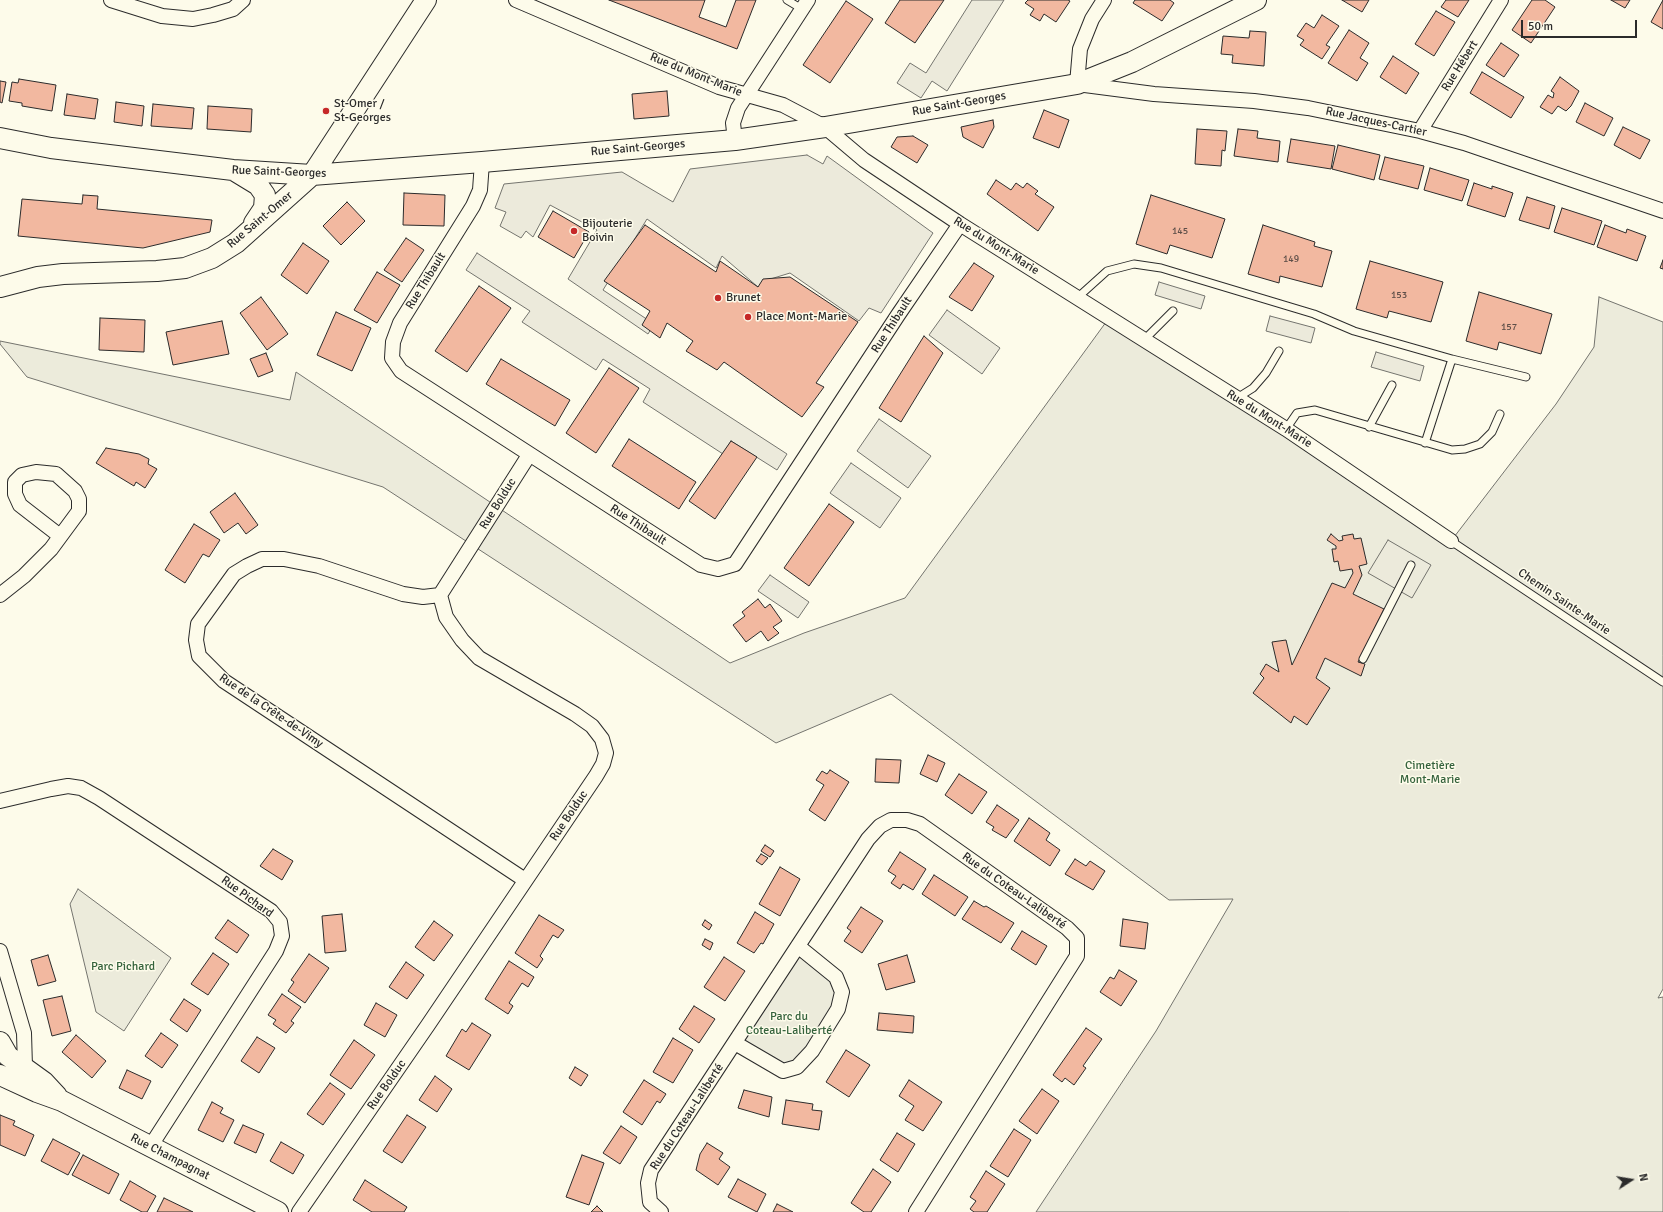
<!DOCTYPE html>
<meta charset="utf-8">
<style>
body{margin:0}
#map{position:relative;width:1663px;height:1212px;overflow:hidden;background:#fdfbea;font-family:Signika,sans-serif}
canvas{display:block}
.north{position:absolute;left:1611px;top:1160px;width:40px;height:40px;-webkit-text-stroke:3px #fdfbea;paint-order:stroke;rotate:78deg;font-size:11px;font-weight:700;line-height:16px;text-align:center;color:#2b2b2b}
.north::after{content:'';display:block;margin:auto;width:14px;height:18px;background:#2b2b2b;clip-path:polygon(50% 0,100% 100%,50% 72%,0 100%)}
.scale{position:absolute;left:1521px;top:20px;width:116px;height:18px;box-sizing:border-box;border:2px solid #2b2b2b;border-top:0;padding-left:5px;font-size:12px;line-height:14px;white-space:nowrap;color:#2b2b2b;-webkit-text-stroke:3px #fdfbea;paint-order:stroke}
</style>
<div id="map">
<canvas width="1663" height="1212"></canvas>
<div class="north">N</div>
<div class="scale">50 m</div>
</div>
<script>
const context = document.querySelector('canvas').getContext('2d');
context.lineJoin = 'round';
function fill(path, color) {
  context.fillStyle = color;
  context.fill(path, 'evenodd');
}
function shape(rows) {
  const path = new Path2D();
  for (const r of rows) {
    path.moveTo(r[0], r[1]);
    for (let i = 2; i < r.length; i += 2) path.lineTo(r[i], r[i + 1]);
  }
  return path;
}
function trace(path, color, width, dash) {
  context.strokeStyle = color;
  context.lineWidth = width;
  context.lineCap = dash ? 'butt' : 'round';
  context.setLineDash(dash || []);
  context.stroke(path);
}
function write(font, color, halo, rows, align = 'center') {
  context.font = font + ' Signika,sans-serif';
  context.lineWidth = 3;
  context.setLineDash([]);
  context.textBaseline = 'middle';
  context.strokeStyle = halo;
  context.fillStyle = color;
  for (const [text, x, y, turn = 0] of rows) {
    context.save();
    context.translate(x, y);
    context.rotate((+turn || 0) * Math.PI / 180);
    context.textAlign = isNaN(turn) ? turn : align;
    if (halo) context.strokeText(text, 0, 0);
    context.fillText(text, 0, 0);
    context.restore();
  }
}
const green = shape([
 [1599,297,1663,322,1663,989,1658,998,1663,997,1663,1212,1036,1212,1156,1031,1233,899,1169,900,891,694,776,743,383,487,27,377,0,344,0,341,290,400,296,372,730,663,804,633,905,598,1109,318,1451,541,1556,404,1594,347,1599,297],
 [78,889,171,958,124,1031,96,1012,70,904,78,889],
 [799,947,842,992,827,1028,783,1071,735,1043,799,947]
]);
fill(green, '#ecebdb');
trace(green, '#74746e', 1);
const parking = shape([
 [972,0,1004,0,947,91,932,81,921,98,897,83,910,63,926,73,972,0],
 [807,155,823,164,827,156,933,233,881,313,869,308,859,321,790,273,764,281,758,287,722,256,716,268,647,219,603,290,654,324,648,334,568,279,597,230,550,205,533,237,526,231,521,238,500,226,506,212,495,208,504,184,622,172,673,202,690,169,807,155],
 [477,253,787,454,777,470,731,441,723,454,643,402,650,389,603,359,596,370,522,322,530,311,466,270,477,253],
 [1159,282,1205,296,1201,309,1155,295,1159,282],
 [947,310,1000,348,982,374,929,335,947,310],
 [1270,316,1315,328,1311,343,1266,331,1270,316],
 [1376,352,1424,366,1420,381,1371,367,1376,352],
 [879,419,931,456,908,488,857,451,879,419],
 [851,463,901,498,880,528,830,493,851,463],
 [1388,540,1431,565,1412,598,1368,573,1388,540],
 [770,575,809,602,798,618,758,591,770,575]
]);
fill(parking, '#eceadb');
trace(parking, '#74746e', 1);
const building = shape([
 [609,0,705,0,699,17,726,27,736,0,756,0,737,49,609,0],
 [900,0,944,0,915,43,885,23,900,0],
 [1028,0,1068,0,1070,1,1056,22,1044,14,1040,21,1030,15,1034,9,1025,3,1028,0],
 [1135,0,1170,0,1174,3,1162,21,1133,3,1135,0],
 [1342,0,1369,0,1362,12,1342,0],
 [1446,0,1469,0,1458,17,1441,7,1446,0],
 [1532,0,1545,0,1555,7,1531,43,1512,30,1532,0],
 [1611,0,1630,0,1625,8,1611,0],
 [1663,0,1663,29,1651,22,1663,0],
 [846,1,873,19,830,83,803,65,846,1],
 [1436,11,1455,22,1434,56,1415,44,1436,11],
 [1322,15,1339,26,1326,45,1330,47,1322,59,1300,45,1304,40,1297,36,1306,23,1314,28,1322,15],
 [1349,30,1369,43,1360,58,1368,63,1357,81,1328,63,1349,30],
 [1250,31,1266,32,1264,66,1232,63,1233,55,1221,54,1223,36,1249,38,1250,31],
 [1501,43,1519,55,1504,77,1486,65,1501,43],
 [1393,56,1419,73,1406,94,1380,77,1393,56],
 [1482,72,1524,97,1511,118,1470,93,1482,72],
 [1560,77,1579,91,1571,106,1566,111,1558,106,1552,114,1540,107,1548,95,1553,98,1554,93,1551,91,1560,77],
 [19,79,56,85,52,111,22,106,22,103,9,101,12,82,18,83,19,79],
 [0,81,6,82,2,103,0,102,0,81],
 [667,91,669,116,634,119,632,94,667,91],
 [67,94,98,99,95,119,64,115,67,94],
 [116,102,144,106,142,126,114,122,116,102],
 [1585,103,1613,118,1604,136,1576,122,1585,103],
 [153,104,194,108,192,129,151,126,153,104],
 [208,106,252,109,251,132,207,129,208,106],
 [1044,110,1069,120,1059,148,1033,138,1044,110],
 [993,120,994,127,983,148,963,137,961,127,993,120],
 [1623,127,1650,140,1640,159,1614,145,1623,127],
 [1197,129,1227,131,1225,151,1222,150,1221,166,1195,164,1197,129],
 [1238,129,1258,131,1257,138,1280,141,1278,162,1234,156,1238,129],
 [913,136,928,145,917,163,891,147,897,137,913,136],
 [1291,139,1335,146,1331,169,1287,162,1291,139],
 [1338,145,1380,155,1374,180,1332,169,1338,145],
 [1385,157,1424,166,1418,189,1379,179,1385,157],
 [1430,168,1469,180,1462,201,1424,190,1430,168],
 [996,180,1011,190,1016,183,1023,188,1027,183,1038,191,1035,194,1054,207,1038,231,987,194,996,180],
 [1474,183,1492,189,1492,186,1513,193,1505,217,1467,205,1474,183],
 [404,193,445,195,444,226,403,225,404,193],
 [83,195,98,196,97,209,212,220,210,232,143,248,18,236,22,199,82,204,83,195],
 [1151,195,1225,219,1212,258,1170,245,1167,254,1136,244,1151,195],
 [1527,197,1555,206,1549,229,1519,220,1527,197],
 [347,202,365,221,341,245,323,226,347,202],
 [1562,208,1602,221,1594,245,1554,232,1562,208],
 [553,211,589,232,574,258,538,237,553,211],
 [645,225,716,272,720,261,758,287,763,279,790,277,858,322,816,383,824,387,802,417,724,362,717,370,686,351,693,341,667,323,660,338,642,325,650,311,604,281,645,225],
 [1263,225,1315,242,1314,246,1332,251,1322,287,1280,276,1279,283,1248,274,1263,225],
 [1605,225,1626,233,1627,229,1646,236,1637,261,1597,247,1605,225],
 [406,238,424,250,402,282,384,270,406,238],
 [303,243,329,261,307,294,281,275,303,243],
 [1663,260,1663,269,1660,268,1663,260],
 [1370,261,1443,282,1431,322,1389,311,1387,318,1356,309,1370,261],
 [974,263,994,276,972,311,949,297,974,263],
 [377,272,400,285,377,323,354,310,377,272],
 [479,286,511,308,467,372,435,351,479,286],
 [1479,292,1552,314,1541,354,1499,342,1497,350,1466,341,1479,292],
 [261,297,288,334,267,350,240,313,261,297],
 [336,312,371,328,352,371,317,355,336,312],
 [100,318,145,320,144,352,99,350,100,318],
 [222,321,229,354,173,365,166,332,222,321],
 [924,336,943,353,901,422,879,408,924,336],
 [266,353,273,371,258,377,250,359,266,353],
 [501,359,570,400,555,426,486,384,501,359],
 [609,368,639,388,596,453,566,433,609,368],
 [629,439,696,482,679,509,612,466,629,439],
 [731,441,757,457,715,519,689,501,731,441],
 [106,448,139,454,149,459,148,464,157,469,145,488,136,482,134,486,96,463,106,448],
 [235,493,258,525,246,534,238,523,224,533,210,512,235,493],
 [829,504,854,522,809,586,784,568,829,504],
 [194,524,220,540,209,557,203,554,185,583,165,570,194,524],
 [1331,534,1339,541,1343,540,1342,536,1353,534,1354,539,1361,538,1367,564,1359,566,1362,575,1353,594,1384,609,1358,662,1365,664,1361,676,1325,658,1316,678,1330,688,1307,725,1294,716,1291,723,1253,693,1264,678,1260,674,1266,664,1279,672,1272,642,1286,640,1292,665,1332,583,1345,588,1353,573,1352,569,1340,571,1338,561,1334,562,1332,549,1336,549,1336,546,1327,540,1331,534],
 [758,599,765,608,770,604,782,621,773,627,779,633,768,641,761,631,746,642,733,625,745,616,742,612,758,599],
 [928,755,945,763,937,782,920,774,928,755],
 [876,759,901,760,899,783,875,782,876,759],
 [830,770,849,782,825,821,809,810,824,785,816,780,822,771,827,774,830,770],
 [959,774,987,792,972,814,945,795,959,774],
 [997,805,1019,820,1006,838,992,830,994,827,986,822,997,805],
 [1029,818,1050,833,1046,840,1060,850,1050,866,1014,841,1029,818],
 [765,845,774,851,770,857,761,851,765,845],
 [273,849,293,861,282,880,260,866,273,849],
 [900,852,926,869,913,890,903,884,900,889,891,883,896,876,888,871,900,852],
 [761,854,768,858,762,865,756,861,761,854],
 [1075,859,1086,866,1090,861,1105,871,1093,890,1065,874,1075,859],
 [780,867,800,879,780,916,759,904,780,867],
 [934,875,968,897,955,916,922,894,934,875],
 [974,901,984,907,986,906,1014,923,1001,943,962,919,974,901],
 [861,907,883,921,862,953,844,941,851,931,847,928,861,907],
 [755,912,774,924,763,944,761,943,754,953,737,943,755,912],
 [342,914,346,951,325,953,322,916,342,914],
 [539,915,564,930,558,938,553,935,540,956,543,959,537,968,515,953,539,915],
 [1123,919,1148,923,1145,949,1120,946,1123,919],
 [228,920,249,935,237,953,215,938,228,920],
 [705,920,712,925,709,930,702,925,705,920],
 [434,921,453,935,434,961,415,947,434,921],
 [1022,931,1047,946,1036,965,1011,949,1022,931],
 [705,939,713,943,710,950,702,945,705,939],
 [213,953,229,964,208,995,191,984,213,953],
 [309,954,329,968,305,1003,288,991,294,982,291,980,309,954],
 [48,955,56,981,38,986,31,960,48,955],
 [907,955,915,982,886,990,878,964,907,955],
 [724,957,745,971,725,1001,704,987,724,957],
 [509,961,534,977,528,987,522,983,509,1003,513,1006,508,1014,485,999,509,961],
 [406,962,424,975,407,999,389,987,406,962],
 [1119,970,1137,981,1121,1006,1100,992,1110,977,1114,979,1119,970],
 [282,994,301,1007,291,1021,294,1023,286,1033,273,1024,276,1020,268,1015,282,994],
 [62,996,71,1031,52,1036,43,1000,62,996],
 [184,999,201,1010,187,1032,170,1020,184,999],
 [376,1003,397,1015,385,1037,364,1025,376,1003],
 [694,1006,715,1019,699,1043,679,1029,694,1006],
 [879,1013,914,1016,913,1033,877,1030,879,1013],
 [472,1023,491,1035,469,1070,446,1056,462,1029,466,1032,472,1023],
 [1086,1028,1102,1039,1083,1066,1086,1068,1074,1085,1065,1078,1062,1082,1053,1075,1086,1028],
 [161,1033,178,1045,162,1068,145,1056,161,1033],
 [76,1035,106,1061,92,1078,62,1052,76,1035],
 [257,1037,275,1048,259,1073,241,1061,257,1037],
 [673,1038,693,1050,673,1083,653,1072,673,1038],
 [354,1040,375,1055,351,1089,330,1075,354,1040],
 [846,1050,870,1065,849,1097,826,1082,846,1050],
 [575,1067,588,1075,581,1086,569,1078,575,1067],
 [127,1070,151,1081,142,1099,119,1088,127,1070],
 [435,1076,452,1089,437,1112,419,1100,435,1076],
 [644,1080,666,1094,660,1103,657,1101,642,1125,623,1112,644,1080],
 [909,1080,942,1102,923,1131,905,1120,914,1106,899,1096,909,1080],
 [330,1083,345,1094,323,1125,307,1114,330,1083],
 [1042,1089,1059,1101,1037,1134,1019,1121,1042,1089],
 [744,1090,772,1097,769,1117,738,1108,744,1090],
 [786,1100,813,1104,812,1110,822,1111,819,1130,782,1124,786,1100],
 [212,1102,223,1108,220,1113,234,1120,223,1142,198,1130,212,1102],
 [0,1115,15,1121,13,1125,34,1135,25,1156,0,1145,0,1115],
 [407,1115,426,1127,402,1163,383,1151,407,1115],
 [243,1125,264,1134,256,1153,234,1143,243,1125],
 [621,1126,637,1137,620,1164,603,1153,621,1126],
 [1014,1129,1031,1140,1008,1177,990,1166,1014,1129],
 [897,1133,915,1144,898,1172,880,1160,897,1133],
 [53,1139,80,1153,68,1175,41,1161,53,1139],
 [281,1142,304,1155,293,1174,270,1161,281,1142],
 [707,1143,723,1153,719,1159,730,1167,718,1185,696,1170,700,1154,707,1143],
 [83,1155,119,1174,109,1194,72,1175,83,1155],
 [582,1155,604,1163,589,1205,566,1197,582,1155],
 [873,1169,891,1182,871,1212,864,1212,851,1203,873,1169],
 [986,1171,1005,1184,987,1212,974,1212,970,1209,976,1201,970,1197,986,1171],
 [738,1179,766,1194,757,1212,728,1197,738,1179],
 [365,1180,407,1207,404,1212,372,1212,353,1200,365,1180],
 [130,1181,156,1196,147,1212,142,1212,120,1200,130,1181],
 [164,1198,193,1212,157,1212,164,1198],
 [777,1204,793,1212,773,1212,777,1204],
 [597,1206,603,1212,591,1212,597,1206]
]);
fill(building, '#f2b8a0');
trace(building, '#2b2b2b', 1);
const lane = shape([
 [787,0,802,9],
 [1077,298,1107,271,1134,264,1161,268,1314,314,1354,331,1452,359,1526,377],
 [1144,340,1173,311],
 [1237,398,1253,388,1266,373,1279,351],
 [1369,427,1392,385],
 [1286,429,1297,413,1315,410,1452,450,1465,449,1480,444,1492,432,1500,414],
 [1425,443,1452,359],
 [1451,541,1663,682],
 [1363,659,1411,565]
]);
const street = shape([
 [111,0,162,16,193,19,213,15,233,9,243,0],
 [516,0,719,87,783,105,825,127,864,160,960,224,1286,429,1451,541],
 [1104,0,1092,19,1080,49,1077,84,1154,94,1254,101,1308,108,1420,131,1464,143,1663,211],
 [1420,131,1501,0],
 [735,140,733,123,738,108,808,0],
 [482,162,480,190,473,206,400,323,393,342,392,358,401,371,701,565,718,569,735,564,898,315,960,224],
 [0,595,24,576,51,549,79,511,79,499,75,491,56,474,36,472,22,475,15,482,15,494,20,505,60,536],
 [440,595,423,597,403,594,319,566,284,559,262,559,247,566,234,574,198,624,196,640,199,656,224,681,525,880],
 [0,801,51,789,68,786,81,788,99,798,271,911,280,922,282,936,276,951,150,1147],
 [0,951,24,1033,25,1067],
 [735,1043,783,1071,797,1067,812,1051,838,1009,842,992,836,977,799,947],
 [299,1212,428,1025,596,776,603,764,606,753,602,739,592,726,575,714,479,658,462,640,446,617,440,595,529,455],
 [661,1212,650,1202,648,1183,651,1170,868,839,880,826,891,820,907,820,920,824,1067,928,1077,938,1077,956,916,1212]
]);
const secondary = shape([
 [0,138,51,148,233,170,312,175,482,162,735,140,825,127,1077,84,1132,62,1256,0],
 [235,171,258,185,265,195,264,208,254,223],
 [0,287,38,277,63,274,157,271,185,268,212,258,236,243,312,175,426,0],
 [0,1042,8,1056,44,1082,57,1096],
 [0,1075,37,1092,62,1101,278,1212]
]);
trace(lane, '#2b2b2b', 9);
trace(street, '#2b2b2b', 16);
trace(secondary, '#2b2b2b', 22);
trace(lane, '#fdfbea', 7);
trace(street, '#fdfbea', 14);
trace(secondary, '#fdfbea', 20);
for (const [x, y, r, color] of [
 [326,111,4,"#c62828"],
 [574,231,4,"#c62828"],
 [718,298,4,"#c62828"],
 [748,317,4,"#c62828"]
]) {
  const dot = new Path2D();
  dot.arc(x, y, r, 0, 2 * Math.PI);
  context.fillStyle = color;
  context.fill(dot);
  trace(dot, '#fdfbea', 1.5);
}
write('10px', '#5d4e48', null, [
 ["145",1180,231],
 ["149",1291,259],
 ["153",1399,295],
 ["157",1509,327]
]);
write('12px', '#2b2b2b', '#fdfbea', [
 ["Rue Hébert",1460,66,-58],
 ["Rue du Mont-Marie",696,75,22],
 ["Rue Saint-Georges",959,104,-10],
 ["Rue Jacques-Cartier",1376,122,12],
 ["Rue Saint-Georges",638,148,-5],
 ["Rue Saint-Georges",279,172,2],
 ["Rue Saint-Omer",260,220,-40],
 ["Rue du Mont-Marie",996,246,32],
 ["Rue Thibault",426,281,-58],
 ["Rue Thibault",892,325,-57],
 ["Rue du Mont-Marie",1269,419,32],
 ["Rue Bolduc",498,504,-58],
 ["Rue Thibault",638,525,33],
 ["Chemin Sainte-Marie",1564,602,34],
 ["Rue de la Crête-de-Vimy",271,711,34],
 ["Rue Bolduc",569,816,-56],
 ["Rue du Coteau-Laliberté",1014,891,35],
 ["Rue Pichard",247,897,36],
 ["Rue Bolduc",387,1085,-55],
 ["Rue du Coteau-Laliberté",687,1117,-57],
 ["Rue Champagnat",170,1157,27]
]);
write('12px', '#2b2b2b', '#fdfbea', [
 ["St-Omer /",334,104],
 ["St-Georges",334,118],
 ["Bijouterie",582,224],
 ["Boivin",582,238],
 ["Brunet",726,298],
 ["Place Mont-Marie",756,317]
], 'left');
write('12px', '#34623c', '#fdfbea', [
 ["Cimetière",1430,766],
 ["Mont-Marie",1430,780],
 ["Parc Pichard",123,967],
 ["Parc du",789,1017],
 ["Coteau-Laliberté",789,1031]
]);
</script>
